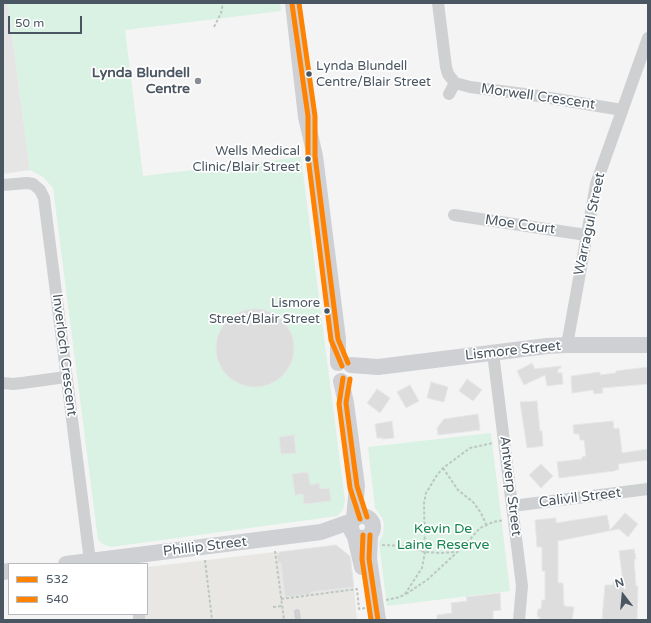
<!DOCTYPE html>
<style>
body{margin:0}
#map{position:relative;width:651px;height:623px;overflow:hidden;background:#f4f4f4;font-family:"Varela Round",sans-serif}
canvas{display:block}
.frame{position:absolute;inset:0;border:4px solid #4a5661;pointer-events:none}
.legend{position:absolute;left:8px;top:563px;width:140px;height:52px;box-sizing:border-box;background:#fff;border:1px solid #b7bbc0;margin:0;padding:5px 7px;list-style:none;font-size:12px;color:#4a5661}
.legend li{display:flex;align-items:center;gap:8px;height:20px}
.legend b{width:20px;border:1px solid #b7bbc0}
.north{position:absolute;left:603px;top:575px;width:40px;height:40px;-webkit-text-stroke:3px #fff;paint-order:stroke;rotate:344deg;font-size:11px;font-weight:700;line-height:16px;text-align:center;color:#4a5661}
.north::after{content:'';display:block;margin:auto;width:14px;height:18px;background:#4a5661;clip-path:polygon(50% 0,100% 100%,50% 72%,0 100%)}
.scale{position:absolute;left:8px;top:16px;width:74px;height:18px;box-sizing:border-box;border:2px solid #4a5661;border-top:0;padding-left:5px;font-size:12px;line-height:14px;white-space:nowrap;color:#4a5661;-webkit-text-stroke:3px #fff;paint-order:stroke}
</style>
<div id="map">
<canvas width="651" height="623"></canvas>
<div class="frame"></div>
<ul class="legend">
<li><b style="height:5px;background:#ff8200"></b>532</li>
<li><b style="height:5px;background:#ff8200"></b>540</li>
</ul>
<div class="north">N</div>
<div class="scale">50 m</div>
</div>
<script>
const context = document.querySelector('canvas').getContext('2d');
context.lineJoin = 'round';
function fill(path, color) {
  context.fillStyle = color;
  context.fill(path, 'evenodd');
}
function shape(rows) {
  const path = new Path2D();
  for (const r of rows) {
    if (r.length === 3) {
      path.moveTo(r[0] + r[2], r[1]);
      path.arc(r[0], r[1], r[2], 0, 2 * Math.PI);
      continue;
    }
    path.moveTo(r[0], r[1]);
    for (let i = 2; i < r.length; i += 2) path.lineTo(r[i], r[i + 1]);
  }
  return path;
}
function trace(path, color, width, dash) {
  context.strokeStyle = color;
  context.lineWidth = width;
  context.lineCap = dash ? 'butt' : 'round';
  context.setLineDash(dash || []);
  context.stroke(path);
}
function write(font, color, halo, rows, align = 'center') {
  context.font = font + ' "Varela Round",sans-serif';
  context.lineWidth = 3.5;
  context.setLineDash([]);
  context.textBaseline = 'middle';
  context.strokeStyle = halo;
  context.fillStyle = color;
  for (const [text, x, y, turn = 0] of rows) {
    context.save();
    context.translate(x, y);
    context.rotate((+turn || 0) * Math.PI / 180);
    context.textAlign = isNaN(turn) ? turn : align;
    if (halo) context.strokeText(text, 0, 0);
    context.fillText(text, 0, 0);
    context.restore();
  }
}
fill(shape([
 [336,545,351,557,357,620,143,620,142,614,147,614,147,567]
]), '#e8e7e3');
fill(shape([
 [3,3,8,3,30,170,3,174]
]), '#e6e5e6');
fill(shape([
 [8,3,280,3,281,11,125,30,143,176,301,157,345,501,343,510,337,516,111,547,103,544,98,540,53,188,43,177,30,170],
 [491,433,510,591,387,606,379,543,383,534,384,524,382,518,375,508,368,447]
]), '#d9f2e3');
const building = shape([
 [255,348,39],
 [532,363,535,369,561,366,561,368,558,369,558,373,562,373,563,384,547,386,545,375,524,385,517,371,532,363],
 [648,367,648,384,602,388,603,393,594,394,593,390,572,393,571,376,600,372,600,375,616,373,616,371,648,367],
 [467,379,482,390,473,401,459,391,467,379],
 [431,382,448,387,444,402,427,398,431,382],
 [410,385,419,401,406,408,397,392,410,385],
 [377,389,390,398,380,413,367,403,377,389],
 [537,401,540,431,542,431,543,446,527,448,520,402,537,401],
 [478,414,480,430,438,435,437,428,444,419,478,414],
 [392,421,394,438,383,439,383,438,377,438,375,424,392,421],
 [613,421,614,429,619,428,622,453,648,449,648,460,618,464,619,469,614,471,559,478,557,462,582,459,582,457,586,456,584,440,580,440,579,434,574,434,573,425,613,421],
 [294,435,296,453,281,454,279,437,294,435],
 [541,464,553,476,541,488,529,475,541,464],
 [308,472,310,485,319,483,320,489,329,488,331,501,304,504,303,494,295,495,292,474,308,472],
 [625,513,638,524,628,537,619,529,558,541,558,583,563,583,564,606,574,607,572,620,539,620,540,617,537,617,538,609,541,609,542,600,545,600,545,571,542,571,542,547,537,547,535,520,556,518,556,523,607,515,610,530,625,513],
 [336,545,350,556,354,587,311,592,311,594,285,597,281,563,278,563,277,555,279,554,279,552,336,545],
 [634,549,636,559,634,559,636,586,638,586,637,620,602,620,605,585,613,585,613,582,623,582,619,551,634,549],
 [500,593,501,610,493,611,493,620,476,620,476,619,437,620,437,615,452,613,451,603,467,601,466,597,500,593]
]);
fill(building, '#ddddde');
trace(building, '#e5e6e7', 1);
trace(shape([
 [214,27,221,13,223,3],
 [443,468,458,490,473,502,481,513,486,524],
 [382,545,404,546,425,552,440,553,456,552],
 [275,551,284,620],
 [205,560,212,620],
 [406,594,427,580,466,544,480,528,493,522,504,520],
 [281,599,357,589,359,609,365,608],
 [386,600,400,597,405,594,422,568,425,552,424,503,426,493,437,475,443,468,470,448,493,443],
 [273,607,282,606]
]), '#bcc7c4', 2, [3, 2]);
trace(shape([
 [297,612,298,620]
]), '#ced0d2', 6);
trace(shape([
 [438,3,446,67,448,74,455,83,470,87,532,95,622,110],
 [449,94,455,83],
 [3,185,27,183,33,184,40,190,44,198,90,561],
 [454,215,586,235],
 [567,345,596,184,648,38],
 [493,353,522,586,519,620],
 [3,383,13,384,22,383,66,377],
 [512,506,648,489],
 [139,614,139,620]
]), '#ced0d2', 12);
trace(shape([
 [293,3,306,117,315,156,338,339,338,363],
 [351,365,378,367,547,346,567,345,648,345],
 [341,381,346,403,357,486,354,519],
 [362,527,11],
 [370,535,369,559,378,620],
 [355,537,362,567],
 [66,564,321,532,352,521],
 [3,572,9,571]
]), '#ced0d4', 16);
trace(shape([
 [299,3,315,116,315,156,338,339,348,363],
 [350,379,346,403,357,486,367,517],
 [370,535,369,559,378,620]
]), '#ff8200', 5);
trace(shape([
 [292,4,308,116,308,157,331,340,342,366],
 [343,378,339,404,350,488,360,519],
 [363,535,362,559,371,620]
]), '#ff8200', 5);
for (const [x, y, r, color] of [
 [309,74,3.5,"#4a5661"],
 [198,81,4,"#868d94"],
 [308,159,3.5,"#4a5661"],
 [327,311,3.5,"#4a5661"]
]) {
  const dot = new Path2D();
  dot.arc(x, y, r, 0, 2 * Math.PI);
  context.fillStyle = color;
  context.fill(dot);
  trace(dot, '#fff', 1.5);
}
write('13px', '#4a5661', '#fff', [
 ["Lynda Blundell",316,67,"left"],
 ["Centre/Blair Street",316,83,"left"],
 ["Wells Medical",300,152],
 ["Clinic/Blair Street",300,168],
 ["Lismore",320,304],
 ["Street/Blair Street",320,320]
], 'right');
write('bold 14px', '#4a5661', '#fff', [
 ["Lynda Blundell",190,73],
 ["Centre",190,89]
], 'right');
write('14px', '#4a5661', '#fff', [
 ["Morwell Crescent",538,97,8],
 ["Warragul Street",590,224,-78],
 ["Moe Court",520,225,8],
 ["Lismore Street",513,351,-6],
 ["Inverloch Crescent",64,355,83],
 ["Antwerp Street",510,486,83],
 ["Calivil Street",580,498,-7],
 ["Phillip Street",205,547,-7]
]);
write('14px', '#17864f', '#fff', [
 ["Kevin De",443,529],
 ["Laine Reserve",443,545]
]);
</script>
